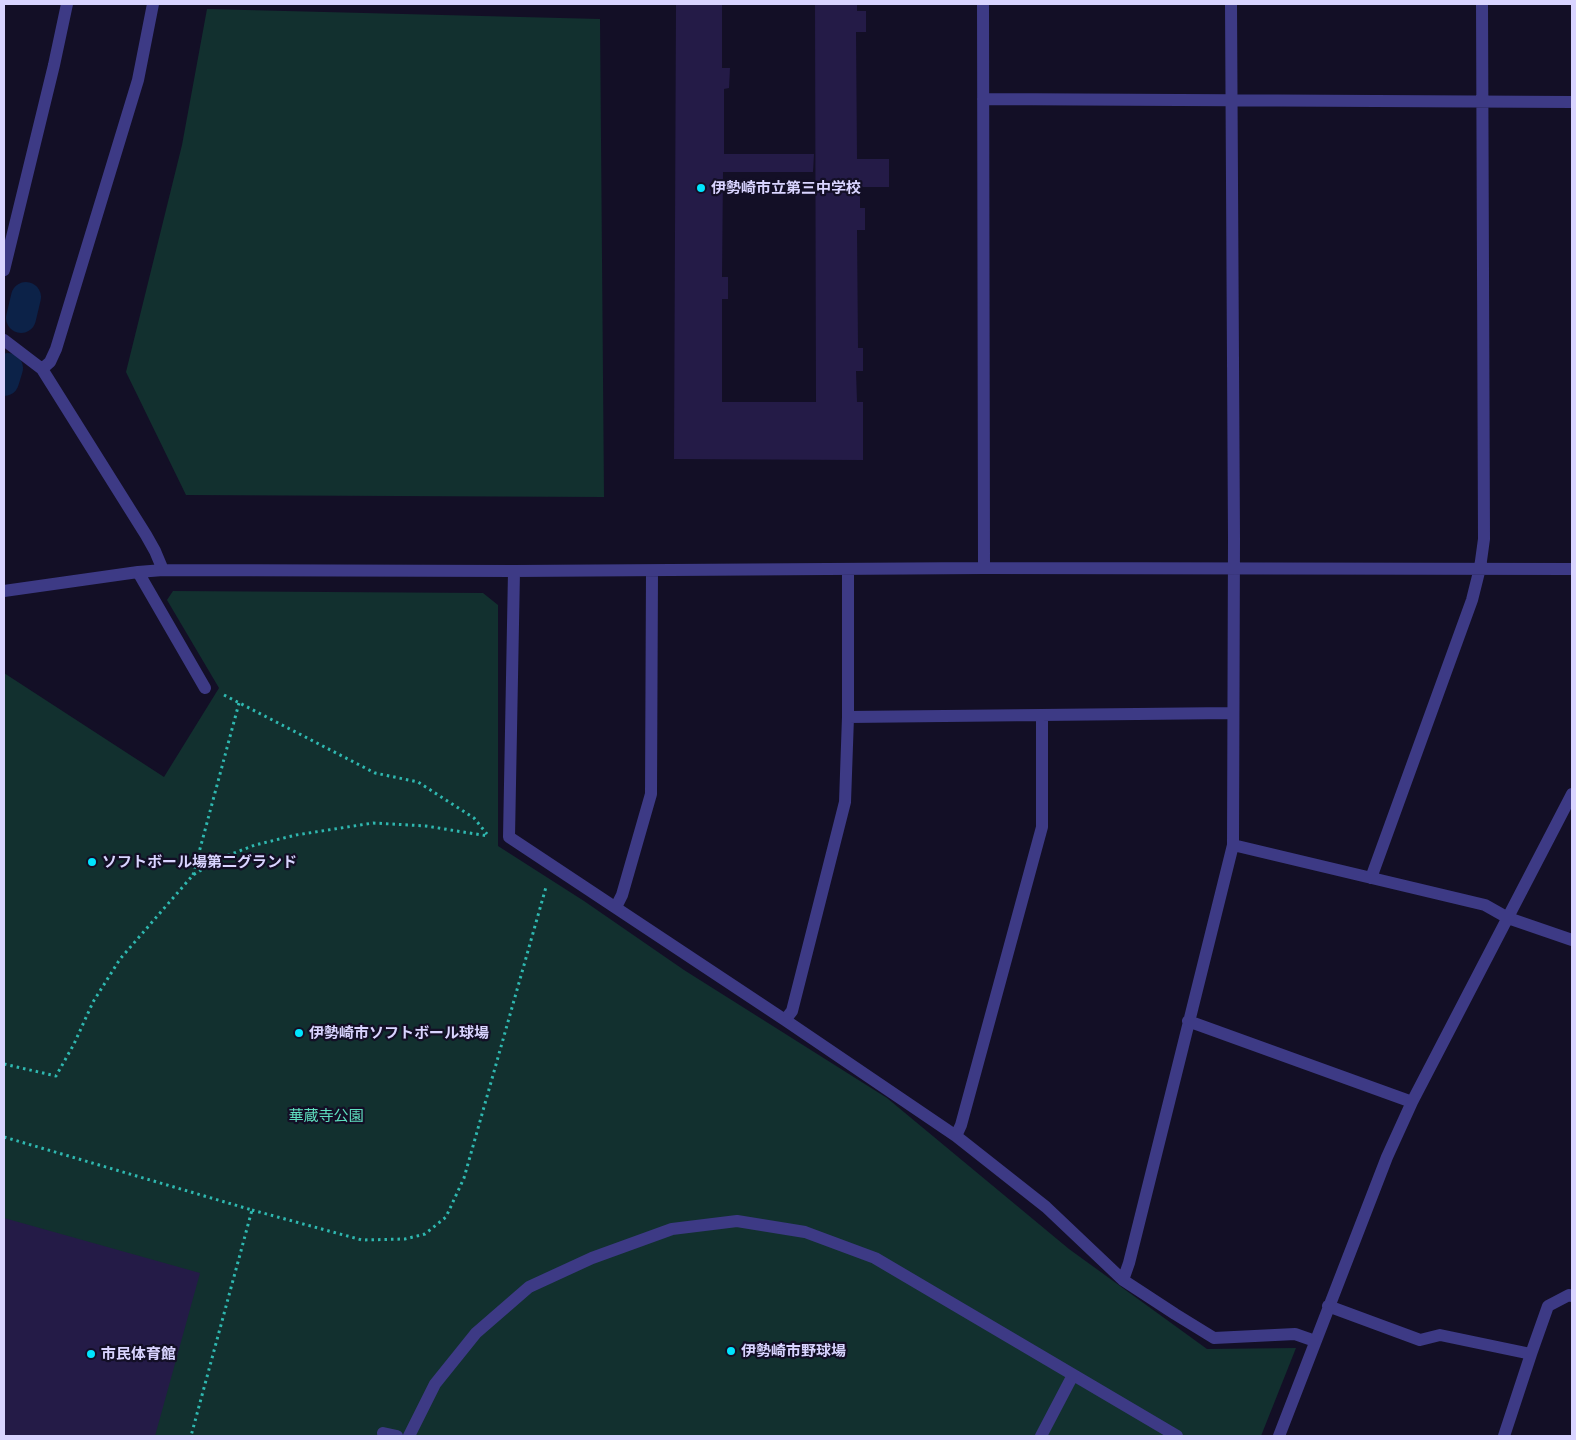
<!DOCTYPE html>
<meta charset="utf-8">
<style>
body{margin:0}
#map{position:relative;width:1576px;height:1440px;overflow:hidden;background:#130f26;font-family:Lato,sans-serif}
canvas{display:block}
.frame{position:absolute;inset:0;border:5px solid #d9d4ff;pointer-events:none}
</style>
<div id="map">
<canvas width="1576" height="1440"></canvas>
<div class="frame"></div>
</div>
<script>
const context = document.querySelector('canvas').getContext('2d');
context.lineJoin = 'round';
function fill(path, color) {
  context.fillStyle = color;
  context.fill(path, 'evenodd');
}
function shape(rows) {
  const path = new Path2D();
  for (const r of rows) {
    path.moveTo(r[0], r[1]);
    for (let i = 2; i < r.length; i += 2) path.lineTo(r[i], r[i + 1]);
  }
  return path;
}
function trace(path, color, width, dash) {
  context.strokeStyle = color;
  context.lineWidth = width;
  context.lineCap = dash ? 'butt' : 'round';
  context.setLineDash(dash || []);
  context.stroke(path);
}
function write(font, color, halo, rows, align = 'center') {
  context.font = font + ' Lato,"Noto Sans JP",sans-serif';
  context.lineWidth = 4.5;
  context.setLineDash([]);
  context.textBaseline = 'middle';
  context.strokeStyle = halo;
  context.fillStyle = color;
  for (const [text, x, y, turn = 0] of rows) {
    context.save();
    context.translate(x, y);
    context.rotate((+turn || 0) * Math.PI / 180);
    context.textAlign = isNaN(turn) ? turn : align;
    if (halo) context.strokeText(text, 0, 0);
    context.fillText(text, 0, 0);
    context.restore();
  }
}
fill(shape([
 [207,9,600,19,604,497,186,495,126,372,182,145],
 [173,591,483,593,498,605,498,846,584,901,684,970,887,1098,1069,1249,1207,1349,1296,1348,1261,1436,4,1436,4,673,164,777,219,688,167,600]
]), '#12302f');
trace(shape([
 [21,318,26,297],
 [4,381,8,368]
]), '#0c2248', 30);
fill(shape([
 [676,4,722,4,722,68,730,68,729,88,724,89,724,154,814,154,813,172,723,172,722,277,728,277,728,299,722,299,722,402,816,402,815,4,857,4,857,11,866,11,866,32,856,32,857,159,889,159,889,187,860,187,860,208,865,208,865,230,857,230,858,348,863,348,863,371,856,371,857,402,839,402,863,402,863,460,674,459],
 [4,1218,200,1273,155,1436,4,1436]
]), '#241b47');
trace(shape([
 [224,695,375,773,418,782,474,818,487,834],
 [193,875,239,703],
 [4,1064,56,1076,74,1044,93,1002,120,959,193,875,221,858,255,845,296,835,373,823,426,826,488,836],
 [4,1137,252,1210,191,1436],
 [252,1210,362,1240,405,1239,425,1234,446,1217,464,1178,546,887]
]), '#2fb8b0', 3, [2.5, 4]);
trace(shape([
 [983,4,984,568],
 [983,99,1572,102],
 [4,270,54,65,67,4],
 [4,340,42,369,146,535,155,551,163,570],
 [42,369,50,362,56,349,138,80,153,4],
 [514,571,509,837,785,1020,956,1136,1046,1207,1123,1280,1175,1314,1214,1338,1295,1334,1315,1341],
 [138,572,205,688],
 [4,591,138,572,163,570,514,571,984,568,1572,569],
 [848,717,1233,713],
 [1233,845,1485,905,1508,918,1572,940],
 [1371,878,1472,600,1480,568,1484,539,1482,4],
 [616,907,622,895,651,794,652,571],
 [785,1020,792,1011,845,802,848,717,848,570],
 [1188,1021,1412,1102],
 [956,1136,961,1125,1042,827,1042,716],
 [1123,1280,1129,1263,1233,845,1234,539,1231,4],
 [1328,1306,1420,1340,1440,1335,1531,1354,1548,1306,1569,1295,1572,1296],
 [383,1433,397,1436],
 [409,1436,435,1384,476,1333,529,1287,592,1258,672,1229,737,1221,805,1232,875,1258,1177,1436],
 [1041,1436,1073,1375],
 [1279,1436,1387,1157,1412,1102,1572,794],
 [1504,1436,1531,1354]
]), '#3d3a85', 12);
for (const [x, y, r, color] of [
 [701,188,5,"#00e5ff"],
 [92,862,5,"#00e5ff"],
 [299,1033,5,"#00e5ff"],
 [731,1351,5,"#00e5ff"],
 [91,1354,5,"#00e5ff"]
]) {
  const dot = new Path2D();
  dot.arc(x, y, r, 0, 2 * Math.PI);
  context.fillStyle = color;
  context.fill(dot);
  trace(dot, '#130f26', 2);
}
write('bold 15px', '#d9d4ff', '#130f26', [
 ["伊勢崎市立第三中学校",711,188],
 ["ソフトボール場第二グランド",102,862],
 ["伊勢崎市ソフトボール球場",309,1033],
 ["伊勢崎市野球場",741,1351],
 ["市民体育館",101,1354]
], 'left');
write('15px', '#5fe0c0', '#130f26', [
 ["華蔵寺公園",326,1116]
]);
</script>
